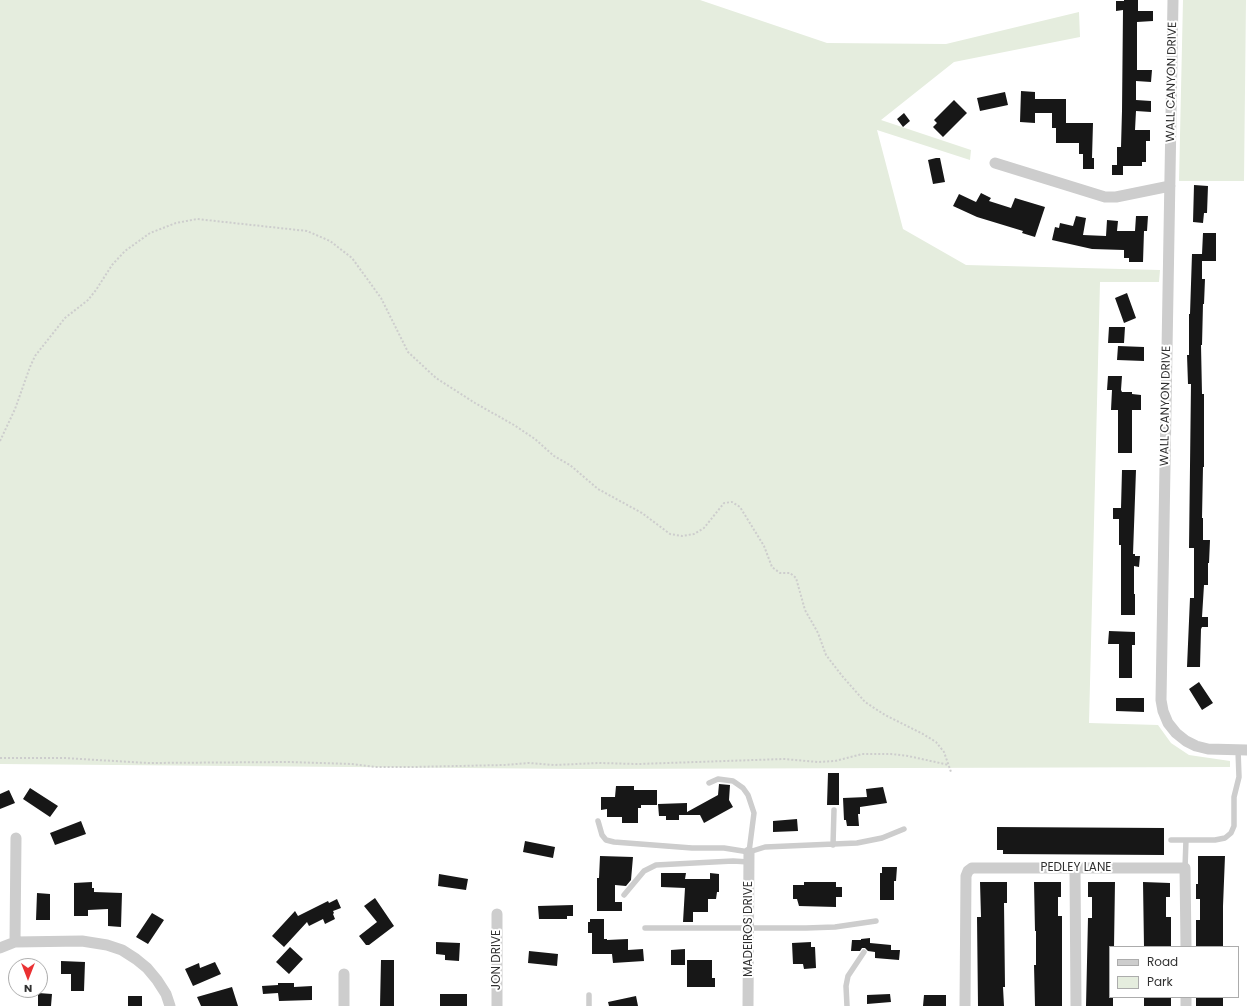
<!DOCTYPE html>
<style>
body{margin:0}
#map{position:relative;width:1247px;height:1006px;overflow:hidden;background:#fff;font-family:Poppins,sans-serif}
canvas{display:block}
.legend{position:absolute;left:1109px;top:946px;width:130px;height:52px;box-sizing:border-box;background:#fff;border:1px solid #acacac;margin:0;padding:5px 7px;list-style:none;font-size:12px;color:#303030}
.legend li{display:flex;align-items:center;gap:8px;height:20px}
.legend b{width:20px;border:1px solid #acacac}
.north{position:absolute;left:8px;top:958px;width:40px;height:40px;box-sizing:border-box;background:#fff;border:1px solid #acacac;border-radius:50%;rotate:180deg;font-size:11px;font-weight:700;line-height:16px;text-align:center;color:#303030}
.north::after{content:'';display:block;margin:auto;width:14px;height:18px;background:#ea3032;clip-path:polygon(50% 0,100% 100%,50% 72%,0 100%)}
</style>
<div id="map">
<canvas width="1247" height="1006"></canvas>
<ul class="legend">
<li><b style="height:5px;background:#cdcdcd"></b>Road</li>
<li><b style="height:11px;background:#e5edde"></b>Park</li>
</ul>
<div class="north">N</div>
</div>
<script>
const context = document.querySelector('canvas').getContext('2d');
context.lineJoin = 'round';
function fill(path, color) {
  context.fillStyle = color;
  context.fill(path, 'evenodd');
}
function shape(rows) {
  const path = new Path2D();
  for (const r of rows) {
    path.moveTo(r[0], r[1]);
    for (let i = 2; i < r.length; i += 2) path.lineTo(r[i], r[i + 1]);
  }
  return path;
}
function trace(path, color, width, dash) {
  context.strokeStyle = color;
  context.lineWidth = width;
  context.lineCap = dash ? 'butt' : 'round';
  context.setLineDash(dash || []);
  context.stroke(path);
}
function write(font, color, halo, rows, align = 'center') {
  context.font = font + ' Poppins,sans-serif';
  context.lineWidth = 4;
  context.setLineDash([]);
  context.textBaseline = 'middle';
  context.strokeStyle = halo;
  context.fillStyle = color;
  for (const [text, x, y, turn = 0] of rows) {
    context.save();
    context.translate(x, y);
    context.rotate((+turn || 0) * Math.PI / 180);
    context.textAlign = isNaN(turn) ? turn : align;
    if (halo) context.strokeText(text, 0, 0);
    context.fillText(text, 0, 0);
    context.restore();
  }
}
fill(shape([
 [0,0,700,0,827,43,946,44,1079,12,1080,37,954,62,881,120,971,150,970,160,877,130,903,229,966,265,1160,270,1159,282,1100,282,1089,723,1158,725,1171,743,1189,755,1230,761,1230,767,580,769,0,764],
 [1183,0,1246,0,1244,181,1179,181]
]), '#e5edde');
fill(shape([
 [1124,0,1138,0,1138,11,1153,11,1153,21,1137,22,1137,70,1152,70,1151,82,1136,81,1136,100,1151,101,1151,112,1136,111,1135,130,1150,130,1150,141,1146,141,1146,162,1142,162,1142,166,1123,166,1123,175,1112,175,1112,165,1117,165,1117,147,1121,147,1122,111,1123,10,1116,11,1116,1,1124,1],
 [1021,91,1035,92,1035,99,1066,99,1066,123,1093,123,1092,158,1094,158,1094,169,1083,169,1083,154,1079,154,1079,143,1056,143,1056,128,1052,128,1052,113,1035,113,1035,123,1020,122],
 [1005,92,1008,105,980,111,977,98],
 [954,100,967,113,943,137,933,127,937,123,934,120],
 [904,113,910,121,903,127,897,119],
 [936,158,940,158,945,182,933,184,928,160],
 [1194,185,1208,186,1207,213,1204,213,1203,223,1193,222],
 [981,193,991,198,989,201,1011,208,1015,198,1045,207,1035,237,1022,233,1023,231,977,217,953,206,959,194,976,202],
 [1076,216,1086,218,1083,235,1106,236,1107,220,1118,221,1117,231,1135,231,1136,216,1148,216,1147,231,1144,231,1143,262,1129,262,1129,258,1124,258,1124,250,1092,249,1052,240,1055,227,1059,228,1060,223,1073,226],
 [1203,233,1216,233,1216,261,1202,261,1202,279,1205,279,1204,304,1203,304,1202,345,1201,345,1202,394,1204,394,1204,467,1203,467,1202,518,1203,518,1203,540,1210,540,1209,563,1208,563,1208,585,1204,585,1202,617,1208,617,1208,627,1202,627,1201,629,1200,667,1187,667,1190,598,1194,598,1194,548,1189,548,1191,384,1188,384,1187,355,1189,355,1189,314,1190,314,1192,254,1202,254],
 [1127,293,1136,318,1124,323,1115,298],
 [1109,327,1125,327,1124,343,1108,343],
 [1118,346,1144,347,1144,361,1117,360],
 [1108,376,1122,376,1121,390,1122,392,1132,392,1132,394,1141,395,1141,410,1132,410,1132,453,1118,453,1118,410,1111,410,1112,390,1107,390],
 [1122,470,1136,470,1133,554,1135,554,1135,556,1140,556,1139,567,1134,566,1134,594,1135,594,1135,615,1121,615,1121,545,1119,545,1119,519,1113,519,1113,508,1121,508],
 [1109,631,1135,632,1135,645,1132,645,1132,678,1119,678,1119,644,1108,644],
 [1199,682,1213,703,1202,710,1189,689],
 [1116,698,1144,698,1144,712,1116,711],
 [828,773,839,773,839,805,827,805],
 [719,784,730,785,729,800,733,807,704,823,700,815,679,815,679,820,666,820,666,816,659,816,658,804,687,803,687,812,718,795],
 [616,786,634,786,634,790,657,790,657,805,641,805,641,808,638,808,638,823,622,823,622,817,607,817,607,809,601,810,601,797,615,797],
 [883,787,887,803,860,807,860,814,858,814,859,826,847,826,846,820,844,820,843,798,867,797,866,789],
 [30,788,58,806,50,817,23,799],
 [9,790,15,803,0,809,0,794],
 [797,819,798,831,773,832,773,821],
 [81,821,86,834,55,845,50,833],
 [997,827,1164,828,1164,855,1003,854,1003,850,997,850],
 [525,841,555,847,553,858,523,852],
 [600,856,633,857,631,880,626,886,615,885,615,902,622,902,622,911,597,911,597,878,599,878],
 [1198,856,1225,856,1223,906,1223,947,1196,947,1196,920,1200,920,1200,899,1196,899,1196,884,1198,884],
 [882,867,897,867,896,881,894,881,894,900,880,900,880,873,882,873],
 [661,873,686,873,685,879,710,879,710,873,719,874,719,892,717,892,716,899,708,899,708,912,693,912,693,922,683,922,685,888,661,887],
 [439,874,468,879,466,890,438,886],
 [92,882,92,888,94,888,94,892,122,893,121,927,108,926,108,909,88,910,88,916,74,916,74,883],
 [804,882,836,882,836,887,842,887,842,897,836,897,836,907,799,906,797,899,793,899,793,885,804,885],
 [980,882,1007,882,1007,903,1004,903,1005,987,1003,987,1004,1006,978,1006,977,917,981,917],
 [1034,882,1061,882,1061,897,1058,897,1058,916,1062,916,1062,1006,1035,1006,1034,965,1036,965,1036,931,1035,931],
 [1088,882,1115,882,1114,947,1110,947,1110,997,1113,997,1113,1006,1086,1006,1088,918,1092,918,1092,897,1088,897],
 [1143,882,1170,883,1170,897,1166,897,1166,917,1171,917,1171,947,1144,947],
 [37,893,50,894,50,920,36,920],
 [375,898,394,926,369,945,366,945,359,936,377,922,364,906],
 [337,899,341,908,333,911,334,913,333,914,335,919,325,924,323,919,309,926,307,922,284,947,272,936,295,911,298,916,328,901,329,903],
 [573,905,573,916,567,916,567,919,539,919,538,906],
 [152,913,164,920,148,944,136,937],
 [590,919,604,919,604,939,607,939,607,940,628,939,628,950,643,949,644,961,613,963,612,954,592,954,592,933,588,933,588,922,590,922],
 [870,938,870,943,891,945,891,950,900,950,899,960,875,958,875,952,868,951,865,948,862,948,860,951,851,951,852,940,861,940,861,939],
 [436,942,460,943,459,961,445,960,445,955,436,954],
 [811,942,811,947,815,947,816,968,804,969,803,964,793,964,792,943],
 [290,947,303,959,289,974,276,962],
 [685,949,685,965,671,965,671,950],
 [529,951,558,954,557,966,528,963],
 [381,960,394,960,394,1006,380,1006],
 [687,960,712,960,712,978,715,978,715,987,687,987],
 [61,961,85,962,84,991,71,991,71,974,61,974],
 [215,962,221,974,193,986,185,969,199,963,200,968],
 [278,983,294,983,294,987,312,986,312,1000,279,1001,278,993,263,994,262,986,278,985],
 [232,987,238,1006,201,1006,197,997],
 [38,993,52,994,51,1006,38,1006],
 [440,994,467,994,467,1006,440,1006],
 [890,994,891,1002,867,1004,867,995],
 [924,995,946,995,946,1006,923,1006],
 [128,996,142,996,142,1006,128,1006],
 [636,996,638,1006,609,1006,608,1002],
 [1144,997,1171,997,1171,1006,1144,1006],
 [1196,997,1223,997,1223,1006,1196,1006]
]), '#171717');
trace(shape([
 [0,441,15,409,30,367,35,356,65,318,88,300,96,290,112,265,125,251,150,233,176,223,197,219,307,231,330,241,352,258,381,298,408,352,436,378,475,403,514,425,535,439,554,456,570,465,598,489,642,513,670,534,682,536,694,534,704,528,724,503,732,502,740,507,764,546,772,567,780,573,790,573,796,578,805,610,818,633,826,655,843,677,865,702,885,715,923,734,936,742,944,752,951,772],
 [0,758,64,758,148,763,289,762,352,764,375,767,412,767,504,765,529,763,554,765,599,763,638,764,784,759,818,762,835,761,862,754,891,754,908,756,949,765]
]), '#cdcdcd', 2, [2, 2]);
trace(shape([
 [709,783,718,779,733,781,743,788,748,795,754,813,749,852],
 [598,821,602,835,606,840,614,842,692,848,724,848,749,852,765,847,857,843,882,838,904,829],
 [1171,840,1215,840,1225,838,1231,833,1234,826,1234,797,1239,777,1238,750],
 [833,845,834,810],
 [1185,868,1186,840],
 [624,895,644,871,656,865,733,861,749,862],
 [645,928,806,928,835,927,876,921],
 [589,1006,589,995],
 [847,1006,846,986,848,976,864,952]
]), '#cdcdcd', 5.5);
trace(shape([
 [1173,0,1161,700,1163,711,1168,723,1176,733,1186,741,1196,746,1208,749,1247,750],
 [995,163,1105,197,1116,197,1170,186],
 [1075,869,1076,1006],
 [15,942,16,838],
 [0,948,15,942,82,941,107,945,122,950,136,959,147,968,157,980,166,994,170,1006],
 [1186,997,1186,1006],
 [344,1006,344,974],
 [497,1006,497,914],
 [748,1006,749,852],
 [965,1006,966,876,968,871,972,868,1185,868,1186,947]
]), '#cdcdcd', 11);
write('12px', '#303030', '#fff', [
 ["WALL CANYON DRIVE",1172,82,-89],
 ["WALL CANYON DRIVE",1166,406,-89],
 ["PEDLEY LANE",1076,868],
 ["MADEIROS DRIVE",749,929,-90],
 ["JON DRIVE",497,960,-90]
]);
</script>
